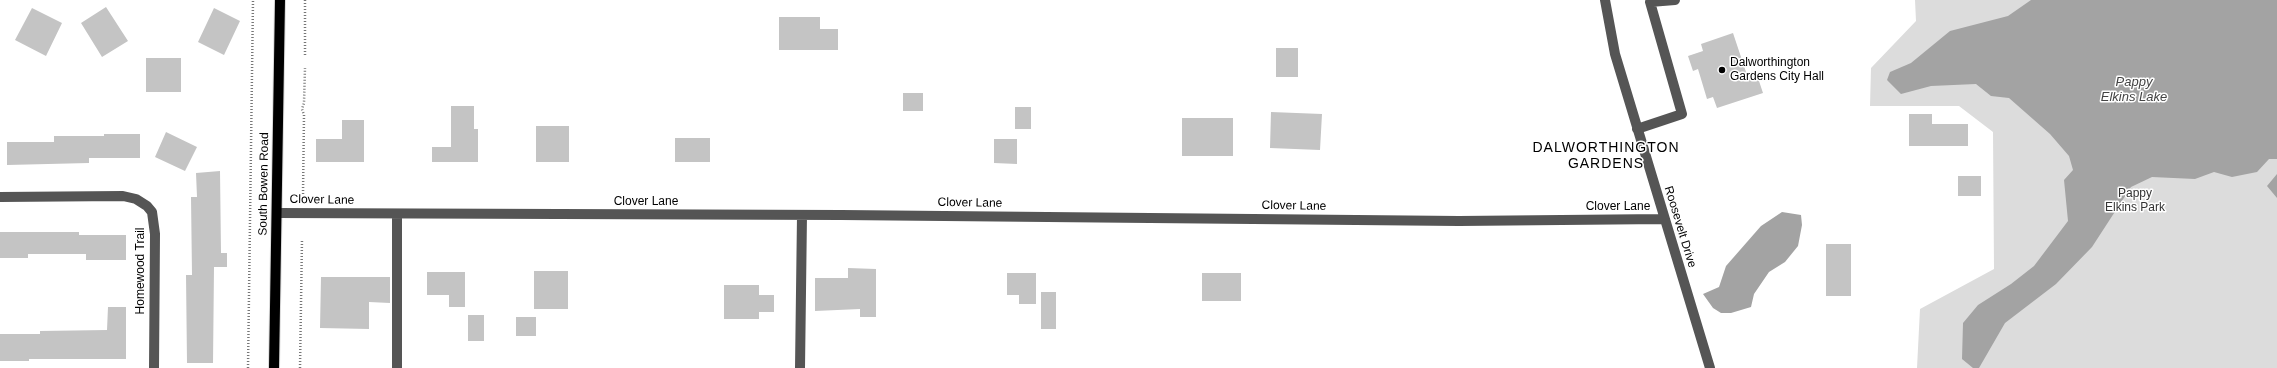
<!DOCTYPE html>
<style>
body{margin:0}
canvas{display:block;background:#fff}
</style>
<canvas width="2277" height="368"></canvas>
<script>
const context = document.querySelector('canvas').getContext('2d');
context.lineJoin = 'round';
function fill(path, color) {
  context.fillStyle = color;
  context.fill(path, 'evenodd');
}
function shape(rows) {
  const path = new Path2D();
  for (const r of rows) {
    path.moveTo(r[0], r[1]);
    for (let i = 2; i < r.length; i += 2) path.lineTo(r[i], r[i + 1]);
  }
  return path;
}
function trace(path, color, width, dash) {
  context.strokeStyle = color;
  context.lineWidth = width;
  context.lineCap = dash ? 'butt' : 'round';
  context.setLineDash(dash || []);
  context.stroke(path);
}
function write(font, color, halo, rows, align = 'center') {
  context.font = font + ' Arial,sans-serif';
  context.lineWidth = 3;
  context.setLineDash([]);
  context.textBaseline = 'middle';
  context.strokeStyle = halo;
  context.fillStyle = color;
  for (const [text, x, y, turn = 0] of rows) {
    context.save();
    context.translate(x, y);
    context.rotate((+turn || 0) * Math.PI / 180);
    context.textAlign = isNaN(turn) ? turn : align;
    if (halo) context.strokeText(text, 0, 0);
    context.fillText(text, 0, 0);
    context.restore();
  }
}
fill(shape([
 [1915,0,2277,0,2277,368,1917,368,1920,309,1994,269,1993,132,1959,106,1870,106,1871,68,1916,21]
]), '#dcdcdc');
fill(shape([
 [2031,0,2277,0,2277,159,2269,159,2257,172,2232,177,2214,172,2195,179,2152,177,2131,187,2092,247,2056,284,2005,323,1979,368,1973,368,1962,359,1963,323,1978,305,2011,284,2034,266,2068,221,2064,180,2073,170,2069,156,2050,134,2009,98,1991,96,1976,84,1931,86,1901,94,1887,80,1890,72,1911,63,1950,31,2008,16],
 [2277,174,2277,198,2267,186],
 [1782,212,1801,215,1802,225,1798,246,1785,262,1769,272,1754,294,1751,307,1731,313,1721,313,1713,308,1703,294,1719,287,1726,266,1761,226]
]), '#a3a3a3');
fill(shape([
 [106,7,128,41,102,57,81,23],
 [32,8,62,23,46,56,15,40],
 [214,8,240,21,224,55,198,42],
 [779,17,820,17,820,29,838,29,838,50,779,50],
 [1733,33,1748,78,1757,75,1763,93,1717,108,1713,97,1707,99,1698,69,1693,71,1688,56,1703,51,1701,44],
 [1276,48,1298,48,1298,77,1276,77],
 [146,58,181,58,181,92,146,92],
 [903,93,923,93,923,111,903,111],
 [451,106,474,106,474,129,478,129,478,162,432,162,432,147,451,147],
 [1015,107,1031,107,1031,129,1015,129],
 [1271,112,1322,114,1320,150,1270,148],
 [1909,114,1932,114,1932,124,1968,124,1968,146,1909,146],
 [1182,118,1233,118,1233,156,1182,156],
 [342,120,364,120,364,162,316,162,316,139,342,139],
 [536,126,569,126,569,162,536,162],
 [166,132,197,147,185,171,155,157],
 [104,134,140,134,140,158,89,158,89,163,7,165,7,142,54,142,54,136,104,136],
 [675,138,710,138,710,162,675,162],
 [994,139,1017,139,1017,164,994,163],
 [220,171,221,253,227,253,227,267,214,267,213,363,187,363,186,275,192,275,191,197,197,197,196,173],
 [1958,176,1981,176,1981,196,1958,196],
 [0,232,79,232,79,235,126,235,126,260,86,260,86,254,28,254,28,258,0,258],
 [1826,244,1851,244,1851,296,1826,296],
 [848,268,876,269,876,317,860,317,860,309,815,311,815,278,848,278],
 [534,271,568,271,568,309,534,309],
 [427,272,465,272,465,307,449,307,449,295,427,295],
 [1007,273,1036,273,1036,304,1019,304,1019,295,1007,295],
 [1202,273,1241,273,1241,301,1202,301],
 [321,277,390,277,390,303,369,302,369,329,320,328],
 [724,285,759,285,759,295,774,295,774,312,759,312,759,319,724,319],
 [1041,292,1056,292,1056,329,1041,329],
 [108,307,126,307,126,359,29,359,29,361,0,361,0,334,40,334,40,331,107,330],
 [468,315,484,315,484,341,468,341],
 [516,317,536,317,536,336,516,336]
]), '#c4c4c4');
const major = shape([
 [274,368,280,0]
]);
trace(major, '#dbdbdb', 12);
trace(shape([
 [305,55,305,0],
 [303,194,304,115,302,109,304,103,305,68],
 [248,368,253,0],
 [300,368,302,239]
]), '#777', 2.5, [1, 2]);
trace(shape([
 [1605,0,1615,54,1710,368],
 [1637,129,1682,114,1650,2,1675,0],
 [0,197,123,196,136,199,147,206,152,212,155,234,154,368],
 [277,213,841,215,1459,221,1664,219],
 [397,214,397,368],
 [800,368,802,215]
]), '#555', 10);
trace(major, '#000', 10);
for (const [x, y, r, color] of [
 [1722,70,4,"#000"]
]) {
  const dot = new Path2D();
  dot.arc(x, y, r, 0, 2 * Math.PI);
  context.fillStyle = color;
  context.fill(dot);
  trace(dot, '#fff', 1.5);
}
write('12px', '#000', '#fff', [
 ["Dalworthington",1730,63],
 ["Gardens City Hall",1730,77]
], 'left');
write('12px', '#000', '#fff', [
 ["South Bowen Road",264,184,-89],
 ["Clover Lane",322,200,1],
 ["Clover Lane",646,202],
 ["Clover Lane",970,203,1],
 ["Clover Lane",1294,206,1],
 ["Clover Lane",1618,207],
 ["Roosevelt Drive",1680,227,73],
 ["Homewood Trail",141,271,-90]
]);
write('12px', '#333', '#fff', [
 ["Pappy",2135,194],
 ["Elkins Park",2135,208]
]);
write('italic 13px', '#444', '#fff', [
 ["Pappy",2134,82],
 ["Elkins Lake",2134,97]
]);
context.letterSpacing = '1px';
write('14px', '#000', '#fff', [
 ["DALWORTHINGTON",1606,148],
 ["GARDENS",1606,164]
]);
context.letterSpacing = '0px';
</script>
